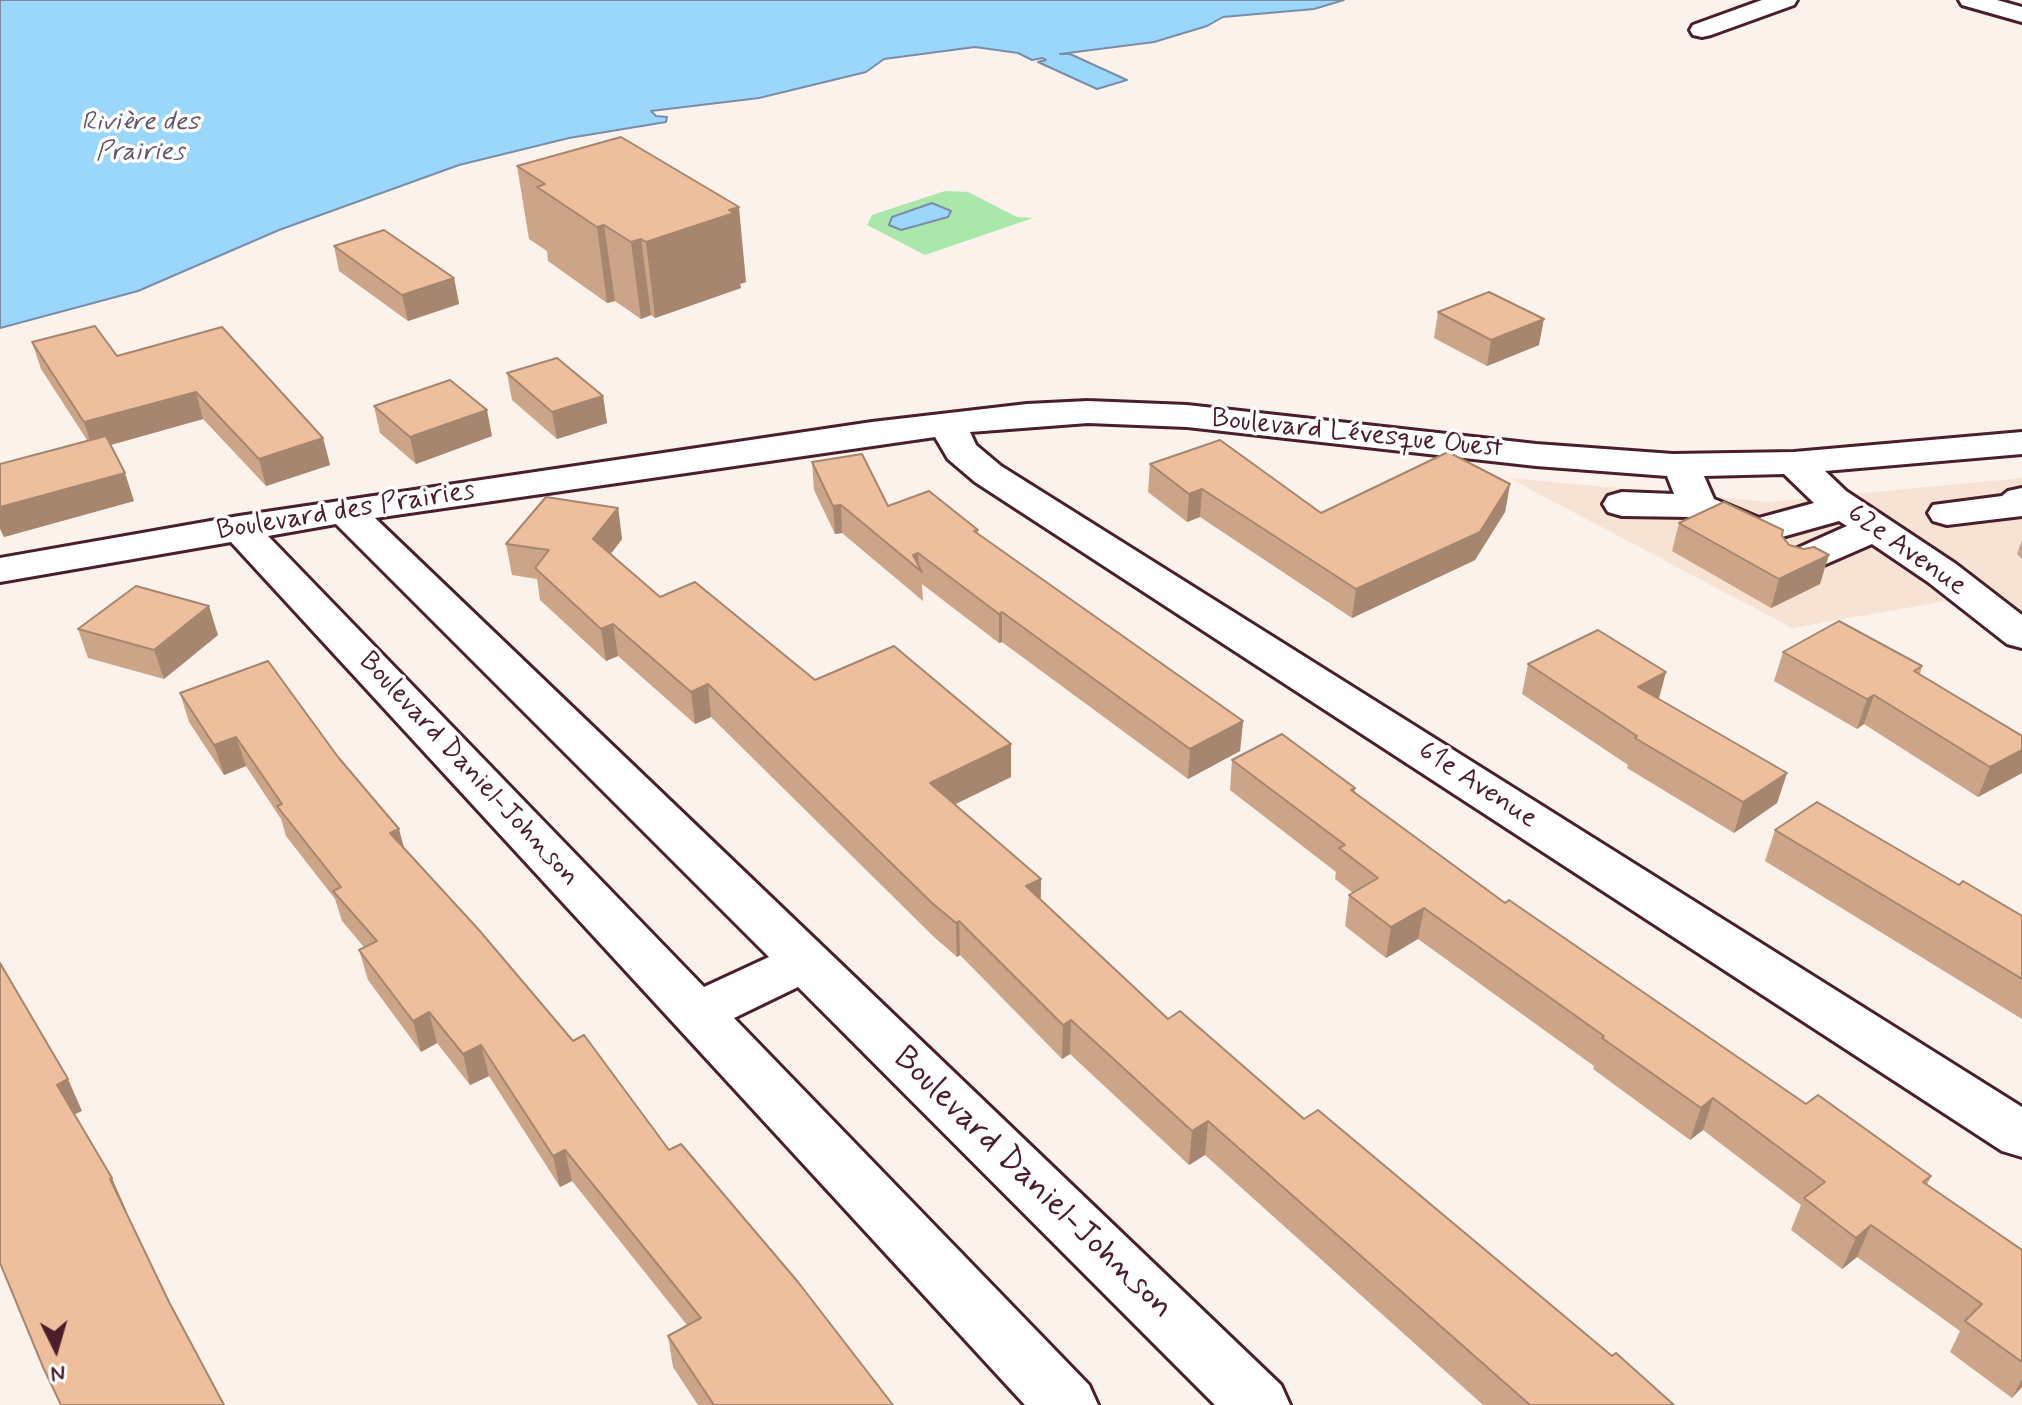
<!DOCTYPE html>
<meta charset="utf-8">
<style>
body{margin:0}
#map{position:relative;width:2022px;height:1405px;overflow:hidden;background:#fbf2eb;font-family:Mynerve,sans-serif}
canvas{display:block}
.north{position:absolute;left:16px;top:1309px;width:80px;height:80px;-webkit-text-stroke:6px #fff;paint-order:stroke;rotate:175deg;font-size:22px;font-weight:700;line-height:32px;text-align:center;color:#4a1f2b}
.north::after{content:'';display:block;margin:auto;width:28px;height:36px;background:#4a1f2b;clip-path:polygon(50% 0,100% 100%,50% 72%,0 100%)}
</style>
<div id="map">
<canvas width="2022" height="1405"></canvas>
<div class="north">N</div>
</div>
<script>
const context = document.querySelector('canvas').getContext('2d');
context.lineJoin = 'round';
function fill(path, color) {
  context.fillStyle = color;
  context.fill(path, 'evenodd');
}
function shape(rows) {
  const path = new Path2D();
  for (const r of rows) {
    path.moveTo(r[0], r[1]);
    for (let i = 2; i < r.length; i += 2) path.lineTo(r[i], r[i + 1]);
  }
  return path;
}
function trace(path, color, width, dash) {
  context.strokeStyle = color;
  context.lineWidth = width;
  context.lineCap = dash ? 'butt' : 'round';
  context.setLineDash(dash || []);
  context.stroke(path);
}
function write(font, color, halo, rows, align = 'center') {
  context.font = font + ' Mynerve,sans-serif';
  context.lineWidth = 7;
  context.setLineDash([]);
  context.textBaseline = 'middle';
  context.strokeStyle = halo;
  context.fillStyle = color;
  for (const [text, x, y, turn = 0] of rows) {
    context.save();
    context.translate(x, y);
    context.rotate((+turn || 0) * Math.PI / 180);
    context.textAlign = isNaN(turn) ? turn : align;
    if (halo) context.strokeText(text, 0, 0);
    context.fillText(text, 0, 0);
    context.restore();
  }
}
fill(shape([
 [1509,478,1769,502,2022,478,2022,620,1981,595,1792,628]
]), '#f7e3d4');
fill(shape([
 [945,191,968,192,1017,217,1033,218,925,255,867,225,872,215]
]), '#abe6ab');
const water = shape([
 [0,0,1344,0,1314,9,1223,17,1207,26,1154,42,1060,54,1070,54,1127,80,1097,89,1038,62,1046,60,1043,58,1032,60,1018,53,975,47,884,59,866,72,759,98,651,111,656,116,667,117,666,122,569,138,459,165,279,230,138,291,0,328,0,0],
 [932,203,951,211,948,217,901,230,889,225,892,217,932,203]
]);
fill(water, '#9ad7fb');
trace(water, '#7a8da8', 2);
const minor = shape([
 [1762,0,1797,0,1794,5,1711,35,1702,37,1693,35,1690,30,1693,25,1762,0],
 [1959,0,1997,0,2022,7,2022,22,1962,5,1959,0],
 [1088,401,1187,405,1536,444,1673,454,1794,452,2022,432,2022,454,1825,471,1846,491,1956,564,2022,615,2022,648,2007,644,1928,582,1872,544,1810,571,1796,575,1782,571,1776,563,1782,555,1847,526,1839,521,1757,544,1692,517,1622,516,1608,512,1603,504,1608,496,1622,492,1674,494,1667,476,1536,466,1187,427,1088,423,970,432,976,445,1001,466,2022,1107,2022,1157,2002,1151,975,482,948,459,935,437,375,518,1281,1385,1290,1405,1215,1405,798,987,734,1018,1089,1385,1098,1405,1025,1405,231,542,0,582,0,558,239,516,872,422,1027,404,1088,401],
 [1784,474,1814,503,1759,518,1714,499,1704,476,1784,474],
 [336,524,769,957,704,987,268,536,336,524],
 [2022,488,2022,516,1947,525,1933,521,1928,513,1933,505,2002,496,2008,491,2022,488]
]);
trace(minor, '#4a1f2b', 6);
fill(minor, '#fff');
fill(shape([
 [517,166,746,282,740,284,741,288,655,318,651,315,641,319,615,301,607,303,548,261,547,251,529,239],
 [334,246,454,278,459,304,408,321,339,271],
 [1438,312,1539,345,1487,366,1434,338],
 [32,342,117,356,323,438,330,465,266,486,203,419,110,445,134,501,4,537,0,529,0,464,87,440,41,369],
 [507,373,603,396,607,423,557,439,512,400],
 [374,406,492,436,416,464,380,433],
 [812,462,888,506,978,530,978,534,1243,721,1240,751,1188,779,1002,642,999,643,922,584,923,601,842,533,835,534,814,490],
 [1150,464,1321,513,1510,484,1505,512,1475,560,1352,618,1200,517,1187,522,1148,492],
 [618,508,622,539,611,554,660,597,815,680,1011,777,955,804,1041,879,1041,900,1168,1019,1304,1119,1674,1405,1483,1405,1205,1155,1189,1165,1070,1054,1062,1059,960,955,957,957,934,937,711,717,695,724,618,656,606,661,540,600,537,579,512,575,506,544],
 [1679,523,1782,536,1820,584,1771,608,1672,551],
 [2022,540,2022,559,2017,554],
 [78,629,218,635,164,679,88,658],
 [1783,652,1922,666,1920,674,2022,736,2022,773,1978,797,1864,724,1857,729,1774,681],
 [1528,664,1659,699,1787,773,1777,803,1734,833,1627,768,1628,765,1522,694],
 [180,693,404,848,893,1405,698,1405,673,1367,668,1336,687,1325,572,1181,560,1187,489,1076,470,1085,437,1043,421,1052,368,980,359,950,364,947,342,921,335,899,286,836,281,819,246,766,224,775,189,722],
 [1232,760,1355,788,1355,793,1505,903,1806,1104,1931,1176,1927,1185,2022,1250,2022,1387,2012,1398,1950,1352,1960,1331,1857,1257,1842,1269,1791,1230,1801,1205,1703,1130,1690,1140,1593,1069,1594,1066,1418,939,1386,958,1345,926,1349,895,1353,893,1335,879,1336,872,1230,790],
 [1775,830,1959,885,2022,916,2022,1019,1765,861]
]), '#cca487');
fill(shape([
 [739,207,746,282,740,284,741,288,655,318,646,242],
 [604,225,615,301,607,303,597,227],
 [641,239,651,315,641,319,631,242],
 [454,278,459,304,408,321,402,295],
 [1544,319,1539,345,1487,366,1491,340],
 [196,392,203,419,93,450,84,422],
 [603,396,607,423,557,439,552,412],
 [487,410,492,436,416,464,410,437],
 [323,438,330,465,266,486,259,459],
 [125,473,134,501,4,537,0,528,0,507],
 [1510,484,1505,512,1475,560,1352,618,1356,589],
 [1202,489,1200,517,1187,522,1189,494],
 [841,505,842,533,835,534,833,506],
 [618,508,622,539,598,570,593,539],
 [918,553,919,570,913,555],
 [1829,555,1820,584,1771,608,1779,579],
 [209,606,218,635,164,679,154,650],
 [1002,612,1002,642,999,643,999,614],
 [613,624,618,656,606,661,601,629],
 [1666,672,1658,702,1638,687],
 [708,684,711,717,695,724,691,692],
 [1874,695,1864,724,1857,729,1867,699],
 [1243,721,1240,751,1188,779,1190,749],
 [236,737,246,766,224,775,214,745],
 [1011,744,1011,777,931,816,930,783],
 [2022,750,2022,773,1978,797,1990,767],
 [1787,773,1777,803,1734,833,1743,802],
 [399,829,407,859,390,833],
 [1041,879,1040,912,1026,886],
 [1424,908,1418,939,1386,958,1391,927],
 [959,921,960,955,957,957,956,923],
 [429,1012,437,1043,421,1052,413,1021],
 [1071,1020,1070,1054,1062,1059,1063,1025],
 [481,1045,489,1076,470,1085,463,1054],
 [68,1079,82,1111,71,1116,57,1085],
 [1713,1098,1703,1130,1690,1140,1701,1108],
 [1208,1121,1205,1155,1189,1165,1192,1131],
 [565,1150,572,1181,560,1187,553,1156],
 [112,1178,126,1210,124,1211,110,1179],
 [1871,1225,1857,1257,1842,1269,1856,1238],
 [2022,1379,2022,1387,2012,1398]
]), '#a6866e');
const building = shape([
 [621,137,739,207,729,210,734,213,646,242,641,239,631,242,604,225,597,227,537,187,545,184,517,166,621,137],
 [384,230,454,278,402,295,334,246,384,230],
 [1489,292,1544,319,1491,340,1438,312,1489,292],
 [95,326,117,356,222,327,323,438,259,459,196,392,84,422,32,342,95,326],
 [557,358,603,396,552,412,507,373,557,358],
 [450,380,487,410,410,437,374,406,450,380],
 [106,436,125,473,0,507,0,464,106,436],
 [1220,440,1321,513,1448,452,1510,484,1480,532,1356,589,1202,489,1189,494,1150,464,1220,440],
 [862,454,888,506,929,491,978,530,974,531,1243,721,1190,749,1002,612,999,614,918,553,913,555,922,572,841,505,833,506,812,462,862,454],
 [546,497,618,508,593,539,660,597,695,582,815,680,894,646,1011,744,930,783,1041,879,1026,886,1168,1019,1180,1011,1304,1119,1318,1110,1612,1356,1616,1353,1674,1405,1530,1405,1208,1121,1192,1131,1071,1020,1063,1025,959,921,956,923,932,903,708,684,691,692,613,624,601,629,535,568,549,550,506,544,546,497],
 [1724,502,1783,530,1782,536,1789,545,1804,549,1814,547,1829,555,1779,579,1679,523,1724,502],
 [136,586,209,606,154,650,78,629,136,586],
 [1839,621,1922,666,1914,671,2022,736,2022,750,1990,767,1874,695,1867,699,1783,652,1839,621],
 [1598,630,1666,672,1638,687,1787,773,1743,802,1635,738,1637,736,1528,664,1598,630],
 [268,661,338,757,399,829,390,833,479,930,573,1041,584,1035,669,1150,681,1144,798,1282,893,1405,714,1405,668,1336,701,1318,565,1150,553,1156,481,1045,463,1054,429,1012,413,1021,359,950,377,941,333,891,341,887,277,806,282,804,236,737,214,745,180,693,268,661],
 [1282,734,1355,788,1351,790,1505,903,1509,900,1806,1104,1818,1095,1931,1176,1923,1182,2022,1250,2022,1362,1965,1321,1982,1304,1871,1225,1856,1238,1804,1198,1825,1182,1713,1098,1701,1108,1602,1038,1604,1036,1424,908,1391,927,1349,895,1378,878,1339,848,1345,845,1232,760,1282,734],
 [1817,802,1959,885,1963,881,2022,916,2022,979,1775,830,1817,802],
 [0,963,68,1079,57,1085,112,1178,110,1179,169,1302,224,1405,61,1405,43,1367,0,1263,0,963]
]);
fill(building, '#edbf9d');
trace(building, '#a6866e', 2);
write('italic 26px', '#625669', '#fff', [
 ["Rivière des",140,124],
 ["Prairies",140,154]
]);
write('28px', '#4a1f2b', '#fff', [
 ["Boulevard Lévesque Ouest",1357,435,6],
 ["Boulevard des Prairies",346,512,-9],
 ["62e Avenue",1906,551,35],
 ["Boulevard Daniel-Johnson",468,770,47],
 ["61e Avenue",1477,786,33]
]);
write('34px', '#4a1f2b', '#fff', [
 ["Boulevard Daniel-Johnson",1032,1184,44]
]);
</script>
